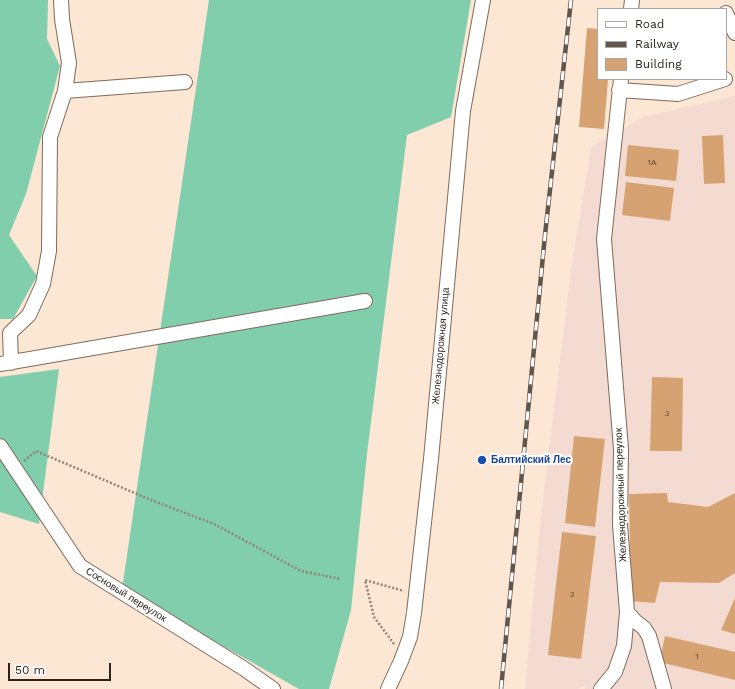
<!DOCTYPE html>
<meta charset="utf-8">
<style>
body{margin:0}
#map{position:relative;width:735px;height:689px;overflow:hidden;background:#fce6d4;font-family:"Work Sans",sans-serif}
canvas{display:block}
.legend{position:absolute;left:597px;top:8px;width:130px;height:72px;box-sizing:border-box;background:#fff;border:1px solid #aaa7a4;margin:0;padding:5px 7px;list-style:none;font-size:12px;color:#2b231c}
.legend li{display:flex;align-items:center;gap:8px;height:20px}
.legend b{width:20px;border:1px solid #aaa7a4}
.scale{position:absolute;left:8px;top:663px;width:103px;height:18px;box-sizing:border-box;border:2px solid #2b231c;border-top:0;padding-left:5px;font-size:12px;line-height:14px;white-space:nowrap;color:#2b231c;-webkit-text-stroke:3px #fff;paint-order:stroke}
</style>
<div id="map">
<canvas width="735" height="689"></canvas>
<ul class="legend">
<li><b style="height:5px;background:#fff"></b>Road</li>
<li><b style="height:5px;background:#61564c"></b>Railway</li>
<li><b style="height:11px;background:#d7a271"></b>Building</li>
</ul>
<div class="scale">50 m</div>
</div>
<script>
const context = document.querySelector('canvas').getContext('2d');
context.lineJoin = 'round';
function fill(path, color) {
  context.fillStyle = color;
  context.fill(path, 'evenodd');
}
function shape(rows) {
  const path = new Path2D();
  for (const r of rows) {
    path.moveTo(r[0], r[1]);
    for (let i = 2; i < r.length; i += 2) path.lineTo(r[i], r[i + 1]);
  }
  return path;
}
function trace(path, color, width, dash) {
  context.strokeStyle = color;
  context.lineWidth = width;
  context.lineCap = dash ? 'butt' : 'round';
  context.setLineDash(dash || []);
  context.stroke(path);
}
function write(font, color, halo, rows, align = 'center') {
  context.font = font + ' "Work Sans",sans-serif';
  context.lineWidth = 4;
  context.setLineDash([]);
  context.textBaseline = 'middle';
  context.strokeStyle = halo;
  context.fillStyle = color;
  for (const [text, x, y, turn = 0] of rows) {
    context.save();
    context.translate(x, y);
    context.rotate((+turn || 0) * Math.PI / 180);
    context.textAlign = isNaN(turn) ? turn : align;
    if (halo) context.strokeText(text, 0, 0);
    context.fillText(text, 0, 0);
    context.restore();
  }
}
fill(shape([
 [735,96,735,689,585,689,585,686,578,689,525,689,540,525,571,269,591,147,643,117]
]), '#f3dbd1');
fill(shape([
 [0,0,48,0,47,39,60,66,26,194,9,235,37,276,13,319,0,319],
 [209,0,471,0,451,117,407,135,367,454,351,610,329,689,299,689,122,589],
 [59,369,39,524,0,512,0,377]
]), '#81cead');
fill(shape([
 [587,28,598,29,598,79,608,79,604,129,579,127],
 [723,135,725,183,704,184,702,136],
 [628,145,679,150,676,181,625,176],
 [626,182,674,188,670,221,622,215],
 [652,377,683,378,682,451,650,451],
 [574,436,605,439,595,527,565,523],
 [667,493,668,502,708,507,735,493,735,573,719,583,660,582,655,603,631,601,629,494],
 [562,532,596,536,581,659,548,655],
 [735,598,735,634,721,630],
 [665,636,735,652,735,680,659,662]
]), '#d7a271');
const minor = shape([
 [631,9,632,0],
 [726,13,735,33],
 [621,79,604,239,621,449,620,525,627,612,635,621,644,628,649,636,664,689],
 [619,90,678,94,725,79],
 [65,91,185,82],
 [11,363,10,333,29,315,43,284,49,251,50,137,65,91,69,63,62,19,61,0],
 [0,364,365,301],
 [0,446,80,566,243,668,273,689],
 [388,689,401,661,410,637,414,613,431,459,463,111,483,0],
 [601,689,615,672,624,646,627,612]
]);
trace(minor, '#7e6b5b', 16);
trace(shape([
 [24,461,36,451,151,500,214,524,301,571,340,579],
 [394,644,374,617,365,580,404,591]
]), '#918276', 2.5, [2, 2]);
trace(minor, '#fff', 14);
const rail = shape([
 [501,689,545,235,571,0]
]);
trace(rail, '#61564c', 4.5);
trace(rail, '#fff', 3, [9]);
for (const [x, y, r, color] of [
 [482,460,5,"#1a4fb4"]
]) {
  const dot = new Path2D();
  dot.arc(x, y, r, 0, 2 * Math.PI);
  context.fillStyle = color;
  context.fill(dot);
  trace(dot, '#fff', 1.5);
}
write('8px', '#564331', null, [
 ["1А",652,163],
 ["3",667,414],
 ["3",572,595],
 ["1",697,657]
]);
write('10px', '#2b231c', '#fff', [
 ["Железнодорожная улица",441,346,-85],
 ["Железнодорожный переулок",621,495,-92],
 ["Сосновый переулок",126,595,32]
]);
write('bold 10px', '#164399', '#fff', [
 ["Балтийский Лес",491,460]
], 'left');
</script>
